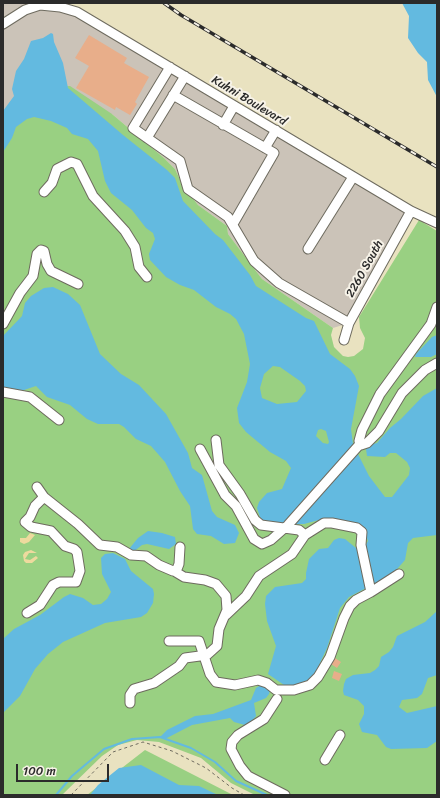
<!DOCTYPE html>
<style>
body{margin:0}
#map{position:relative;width:440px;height:798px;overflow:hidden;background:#e9e2c0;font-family:Sriracha,sans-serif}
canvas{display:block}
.frame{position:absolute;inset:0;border:4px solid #2b2b2b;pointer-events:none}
.scale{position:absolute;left:16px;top:764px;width:93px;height:18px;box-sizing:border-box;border:2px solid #2b2b2b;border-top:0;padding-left:5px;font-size:12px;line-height:14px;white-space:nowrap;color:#2b2b2b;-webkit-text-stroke:3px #f7f3e8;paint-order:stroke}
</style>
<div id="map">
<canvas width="440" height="798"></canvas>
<div class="frame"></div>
<div class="scale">100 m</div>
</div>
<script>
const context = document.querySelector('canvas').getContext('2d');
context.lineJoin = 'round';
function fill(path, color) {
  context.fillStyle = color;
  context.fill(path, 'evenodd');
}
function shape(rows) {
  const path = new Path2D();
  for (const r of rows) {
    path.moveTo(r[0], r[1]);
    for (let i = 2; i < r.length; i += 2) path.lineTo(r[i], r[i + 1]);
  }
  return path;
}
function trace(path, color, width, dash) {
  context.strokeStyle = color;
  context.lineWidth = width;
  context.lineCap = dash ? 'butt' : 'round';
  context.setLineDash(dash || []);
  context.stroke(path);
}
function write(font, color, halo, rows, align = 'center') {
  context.font = font + ' Sriracha,sans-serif';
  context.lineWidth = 4;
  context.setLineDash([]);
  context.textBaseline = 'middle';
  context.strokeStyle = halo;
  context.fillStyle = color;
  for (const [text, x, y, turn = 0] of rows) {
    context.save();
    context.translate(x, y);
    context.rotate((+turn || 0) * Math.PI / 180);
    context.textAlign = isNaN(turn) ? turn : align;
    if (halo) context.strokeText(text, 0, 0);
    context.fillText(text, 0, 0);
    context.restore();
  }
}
fill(shape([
 [3,3,69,3,77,12,411,211,349,323,333,328,262,279,228,234,227,226,198,205,182,184,175,169,164,158,112,114,3,123]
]), '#cbc3b8');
fill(shape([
 [70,86,112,114,164,158,175,169,182,184,198,205,227,226,228,234,262,279,333,328,331,335,334,347,343,356,348,357,354,356,363,349,365,338,360,328,359,317,419,220,437,231,437,795,255,795,231,783,201,758,159,742,137,740,118,745,102,756,62,795,3,795,3,124,45,87],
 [145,750,233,795,87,795]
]), '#99d082');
fill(shape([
 [30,533,35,535,29,542,24,544,20,542,20,538,26,538],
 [31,550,37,553,29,553,25,559,30,560,36,556,38,558,32,563,26,563,24,561,23,555,25,552]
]), '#eeda9e');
fill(shape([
 [402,3,437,3,437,97,428,80,427,62,418,53,408,38,409,16],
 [51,33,53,34,54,42,63,63,68,88,123,135,167,170,175,178,183,201,215,234,223,240,250,275,256,286,306,318,314,321,330,354,350,369,355,376,359,386,351,429,353,444,369,476,385,497,392,497,409,475,410,468,407,462,396,453,390,453,385,457,367,456,366,449,369,445,377,443,390,428,401,419,423,396,437,388,437,535,413,538,408,543,405,560,398,568,389,576,349,597,340,608,327,648,313,678,307,683,287,687,268,674,276,646,267,621,265,604,266,596,275,587,302,583,306,579,306,573,309,559,319,549,328,548,334,540,339,538,345,539,356,548,365,546,368,541,366,535,336,521,319,520,304,524,272,524,261,520,257,508,259,502,267,493,282,489,291,468,286,461,270,452,246,432,239,423,237,408,247,382,250,364,244,334,236,319,230,314,216,307,194,290,180,285,166,277,150,260,149,254,155,239,153,233,146,228,132,210,111,193,105,181,98,151,88,139,72,134,67,128,51,121,34,117,27,119,16,127,12,138,3,152,3,111,14,96,12,89,16,71,24,59,31,41,43,38],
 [273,366,280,367,300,381,305,386,306,391,297,402,277,404,262,398,260,388,264,374],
 [321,429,326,431,329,442,328,444,323,443,316,436,318,430],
 [53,287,68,294,80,305,100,354,121,374,139,385,166,414,188,453,192,468,202,475,212,511,217,517,235,525,239,533,235,543,224,544,211,536,197,534,193,529,190,506,180,491,165,462,151,446,136,439,124,427,119,424,98,424,87,419,70,405,47,397,36,386,18,392,3,389,3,336,22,316,25,303,31,296,44,288],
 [437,335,437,354,431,357,415,357,416,354,432,337],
 [148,531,162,533,175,537,176,544,169,549,147,544,142,545,133,552,129,549,138,538],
 [113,553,125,559,131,571,153,589,154,594,153,603,147,613,141,617,105,623,63,642,48,654,35,669,20,696,3,713,3,639,14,629,40,615,64,597,70,594,83,598,93,605,101,604,107,599,111,592,102,574,101,558,105,554],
 [437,611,437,675,428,678,422,694,417,698,402,700,399,707,407,713,437,706,437,741,427,748,391,749,386,747,377,735,362,732,359,724,364,714,364,706,358,700,344,695,343,691,344,684,346,679,353,675,370,673,375,670,379,666,381,657,389,652,393,647,397,636,425,622],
 [264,685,270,690,269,694,266,698,254,703,256,716,250,723,245,725,234,722,230,718,192,725,165,739,160,737,167,730,195,716,213,714,251,700,256,688,261,685],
 [141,765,179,785,199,786,218,795,90,795,98,785,119,768]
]), '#63bae0');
trace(shape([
 [56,795,72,776,104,749,132,739,160,737,191,748,215,762,236,781,267,795]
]), '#63bae0', 2);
fill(shape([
 [89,35,127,58,124,63,149,77,135,102,137,104,130,115,116,107,115,110,76,88,89,66,75,58],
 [335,658,341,662,337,668,331,664],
 [334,671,342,674,339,681,332,678]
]), '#e8ae8a');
const minor = shape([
 [3,24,25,10,40,5,60,7,77,12,411,211,437,223],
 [170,67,133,128,180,161,188,189,228,217,254,261,279,283,349,323],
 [173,95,274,153,233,224],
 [223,125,234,106],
 [147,138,185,76],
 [265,148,276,130],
 [44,192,52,183,57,169,71,162,77,164,93,196,125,231,135,247,139,267,147,277],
 [308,249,353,177],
 [437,307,431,324,380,394,362,430,359,441,361,445,367,443,379,431,402,393,425,370,437,363],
 [3,324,20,293,33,276,37,254,41,250,44,251,47,264,51,271,78,284],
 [344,340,349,323,411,211],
 [3,392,30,397,59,420],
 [216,440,219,465,240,494,255,520,261,525,299,530,305,535],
 [200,449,225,495,236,506,254,539,262,544,271,540,288,525,360,444],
 [44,497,78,524,100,545,117,547,131,555,146,556,159,565,173,571,177,569,179,564,180,547],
 [27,613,40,605,53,585,59,582,76,582,80,571,77,552,74,549,65,546,51,531,31,527,25,522,30,517,35,506,44,497,37,487],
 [226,615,246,596,259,576,292,554,305,535,324,523,332,523,357,528,362,532,361,545,371,592,399,574],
 [169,641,199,641,210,674,216,682,235,685,258,680,267,683,276,690,294,690,310,685,318,677,330,657,344,618,350,606,356,600,371,592],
 [277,699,264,719,238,735,232,742,231,749,240,766,248,776,285,795],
 [130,703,130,695,134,689,154,683,179,666,185,658,207,655,217,646,219,629,227,610,226,596,216,584,205,580,184,577,174,571],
 [325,760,340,735]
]);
trace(minor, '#6e6b5f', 11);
trace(shape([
 [71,795,113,752,143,742,172,751,206,768,232,788,244,795]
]), '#6e6b5f', 1, [3, 3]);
trace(minor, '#fff', 9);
const rail = shape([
 [164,3,181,15,437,167]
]);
trace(rail, '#2b2b2b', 3.5);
trace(rail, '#f7f3e8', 2, [6]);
write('12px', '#2b2b2b', '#f7f3e8', [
 ["Kuhni Boulevard",249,101,31],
 ["2260 South",365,269,-61]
]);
</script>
